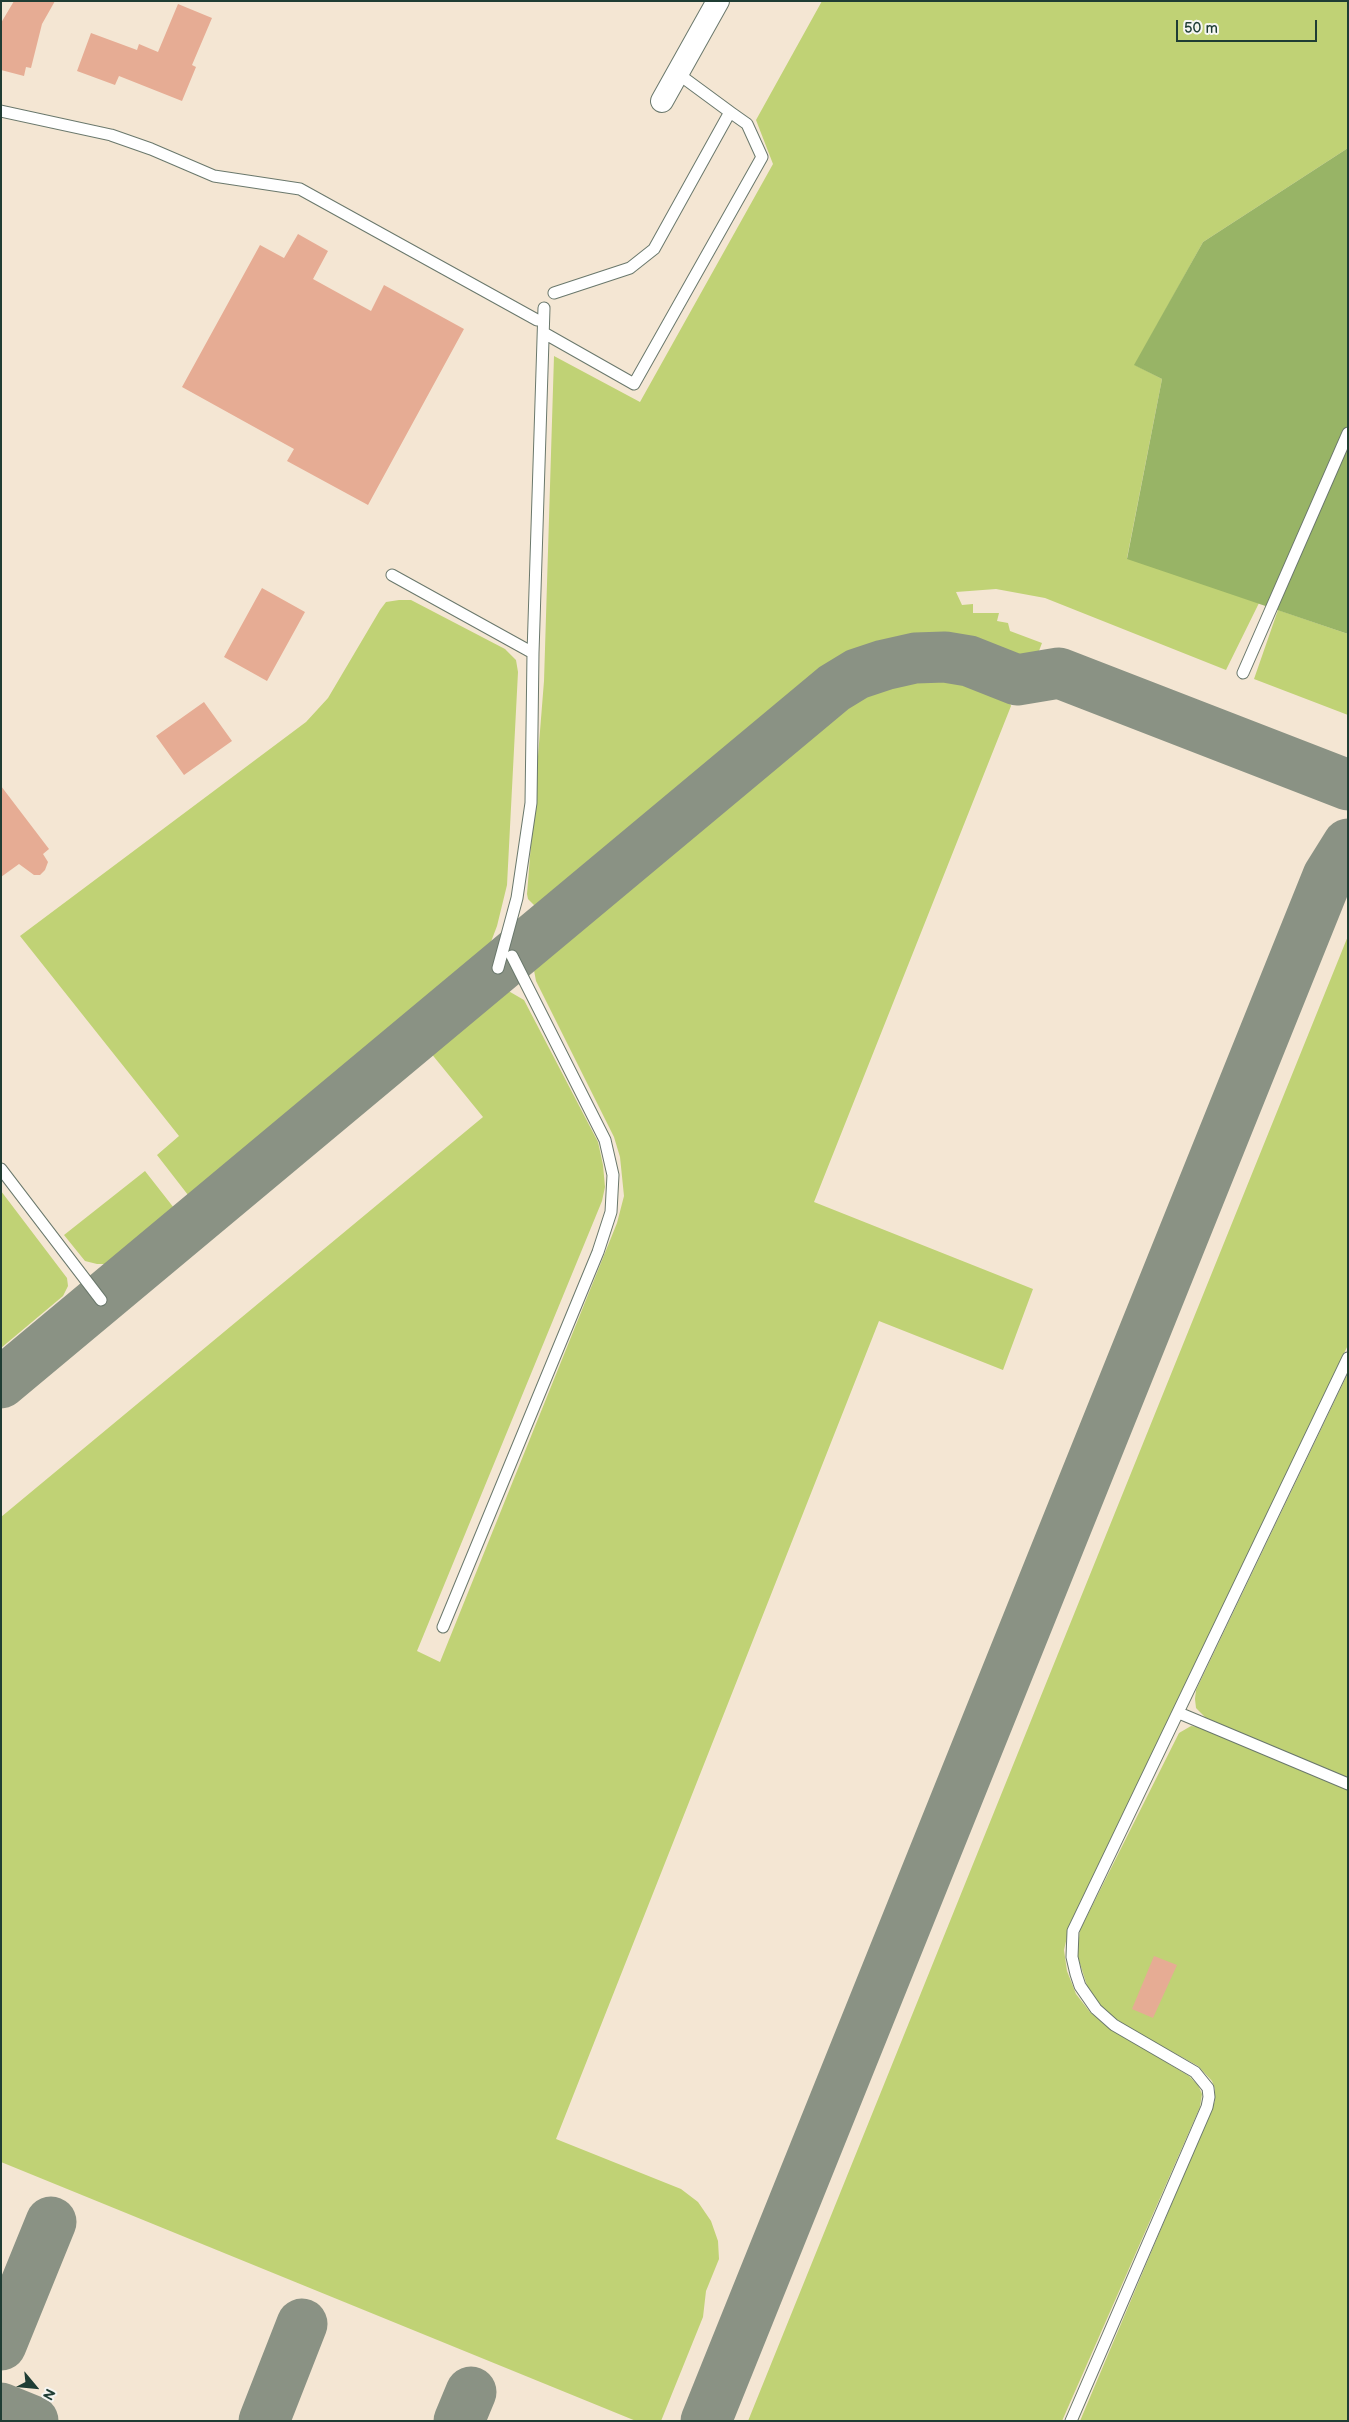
<!DOCTYPE html>
<style>
body{margin:0}
#map{position:relative;width:1349px;height:2422px;overflow:hidden;background:#f4e6d3;font-family:"Balsamiq Sans",sans-serif}
canvas{display:block}
.frame{position:absolute;inset:0;border:2px solid #1f3d34;pointer-events:none}
.north{position:absolute;left:10px;top:2362px;width:50px;height:50px;-webkit-text-stroke:4px #f6f6f2;paint-order:stroke;rotate:118deg;font-size:14px;font-weight:700;line-height:20px;text-align:center;color:#1f3d34}
.north::after{content:'';display:block;margin:auto;width:18px;height:22px;background:#1f3d34;clip-path:polygon(50% 0,100% 100%,50% 72%,0 100%)}
.scale{position:absolute;left:1176px;top:20px;width:141px;height:22px;box-sizing:border-box;border:2px solid #1f3d34;border-top:0;padding-left:6px;font-size:15px;line-height:18px;white-space:nowrap;color:#1f3d34;-webkit-text-stroke:4px #f6f6f2;paint-order:stroke}
</style>
<div id="map">
<canvas width="1349" height="2422"></canvas>
<div class="frame"></div>
<div class="north">N</div>
<div class="scale">50 m</div>
</div>
<script>
const context = document.querySelector('canvas').getContext('2d');
context.lineJoin = 'round';
function fill(path, color) {
  context.fillStyle = color;
  context.fill(path, 'evenodd');
}
function shape(rows) {
  const path = new Path2D();
  for (const r of rows) {
    path.moveTo(r[0], r[1]);
    for (let i = 2; i < r.length; i += 2) path.lineTo(r[i], r[i + 1]);
  }
  return path;
}
function trace(path, color, width, dash) {
  context.strokeStyle = color;
  context.lineWidth = width;
  context.lineCap = dash ? 'butt' : 'round';
  context.setLineDash(dash || []);
  context.stroke(path);
}
fill(shape([
 [822,1,1348,1,1348,148,1203,242,1135,365,1162,379,1127,558,1259,603,1226,670,1045,598,996,589,956,592,962,605,973,604,973,613,999,613,997,621,1008,623,1010,631,1042,643,1034,664,1027,668,1016,668,976,654,955,650,931,649,890,654,851,668,831,679,655,826,647,818,540,908,535,906,528,899,527,894,544,681,554,356,640,402,773,164,756,120],
 [399,600,411,600,505,649,516,660,518,672,507,885,497,926,489,947,188,1195,157,1155,179,1136,20,936,306,722,328,698,380,610,386,602],
 [1278,610,1348,634,1348,715,1254,679],
 [947,666,982,674,995,681,1006,691,1011,706,814,1202,1033,1289,1003,1370,879,1321,556,2139,681,2189,698,2202,711,2221,718,2241,719,2259,706,2291,703,2317,661,2421,636,2421,1,2162,1,1517,483,1117,430,1052,505,989,524,1000,598,1142,603,1165,605,1187,602,1201,417,1651,440,1662,617,1223,624,1196,620,1157,614,1137,536,981,533,965,674,848,666,839,837,698,858,685,888,673,920,667],
 [1348,936,1348,1345,1069,1928,1064,1950,1067,1971,1076,1994,1090,2012,1108,2027,1189,2076,1198,2085,1202,2094,1200,2107,1062,2421,748,2421],
 [145,1171,174,1208,108,1264,97,1264,85,1261,64,1235],
 [1,1191,67,1278,68,1286,63,1296,1,1348],
 [1348,1373,1348,1778,1209,1721,1196,1708,1195,1699,1196,1690],
 [1191,1726,1199,1727,1348,1790,1348,2421,1080,2421,1215,2101,1215,2089,1212,2081,1198,2066,1129,2028,1105,2011,1088,1989,1077,1954,1080,1930,1179,1733]
]), '#c0d275');
fill(shape([
 [1348,148,1348,634,1127,559,1162,379,1134,365,1203,242]
]), '#98b466');
trace(shape([
 [1,1383,834,688,857,674,884,665,915,658,945,657,969,661,1017,680,1059,673,1348,785],
 [1,2345,51,2222],
 [1,2408,33,2421],
 [264,2421,302,2324],
 [459,2421,471,2392],
 [706,2421,1328,876,1348,844]
]), '#8a9284', 51);
fill(shape([
 [14,1,55,1,42,24,31,68,26,67,24,76,1,70,1,23],
 [178,4,212,18,192,65,196,67,182,101,119,76,115,85,77,71,91,33,137,50,139,44,158,52],
 [298,234,328,251,313,279,371,311,384,285,464,329,368,505,287,461,294,449,182,387,260,245,284,258],
 [262,588,305,612,267,681,224,657],
 [204,702,232,741,184,775,156,736],
 [1,786,49,849,43,854,48,862,45,870,40,875,34,875,19,864,1,877],
 [1154,1956,1177,1965,1153,2018,1132,2009]
]), '#e6ac94');
const lane = shape([
 [1,111,111,135,151,149,214,176,300,189,537,320],
 [554,293,630,268,654,249,730,112,677,73],
 [544,333,634,384,762,157,747,124,730,112],
 [392,575,533,653],
 [1243,673,1348,433],
 [498,968,517,898,531,803,533,653,544,308],
 [1,1169,101,1300],
 [443,1627,598,1252,611,1212,613,1175,605,1140,512,956],
 [1179,1713,1348,1784],
 [1071,2421,1207,2107,1209,2097,1208,2088,1195,2072,1114,2025,1096,2009,1080,1986,1076,1974,1072,1957,1073,1931,1348,1358]
]);
const street = shape([
 [662,101,718,1]
]);
trace(lane, '#6a786c', 13);
trace(street, '#6a786c', 24);
trace(lane, '#fff', 11);
trace(street, '#fff', 22);
</script>
